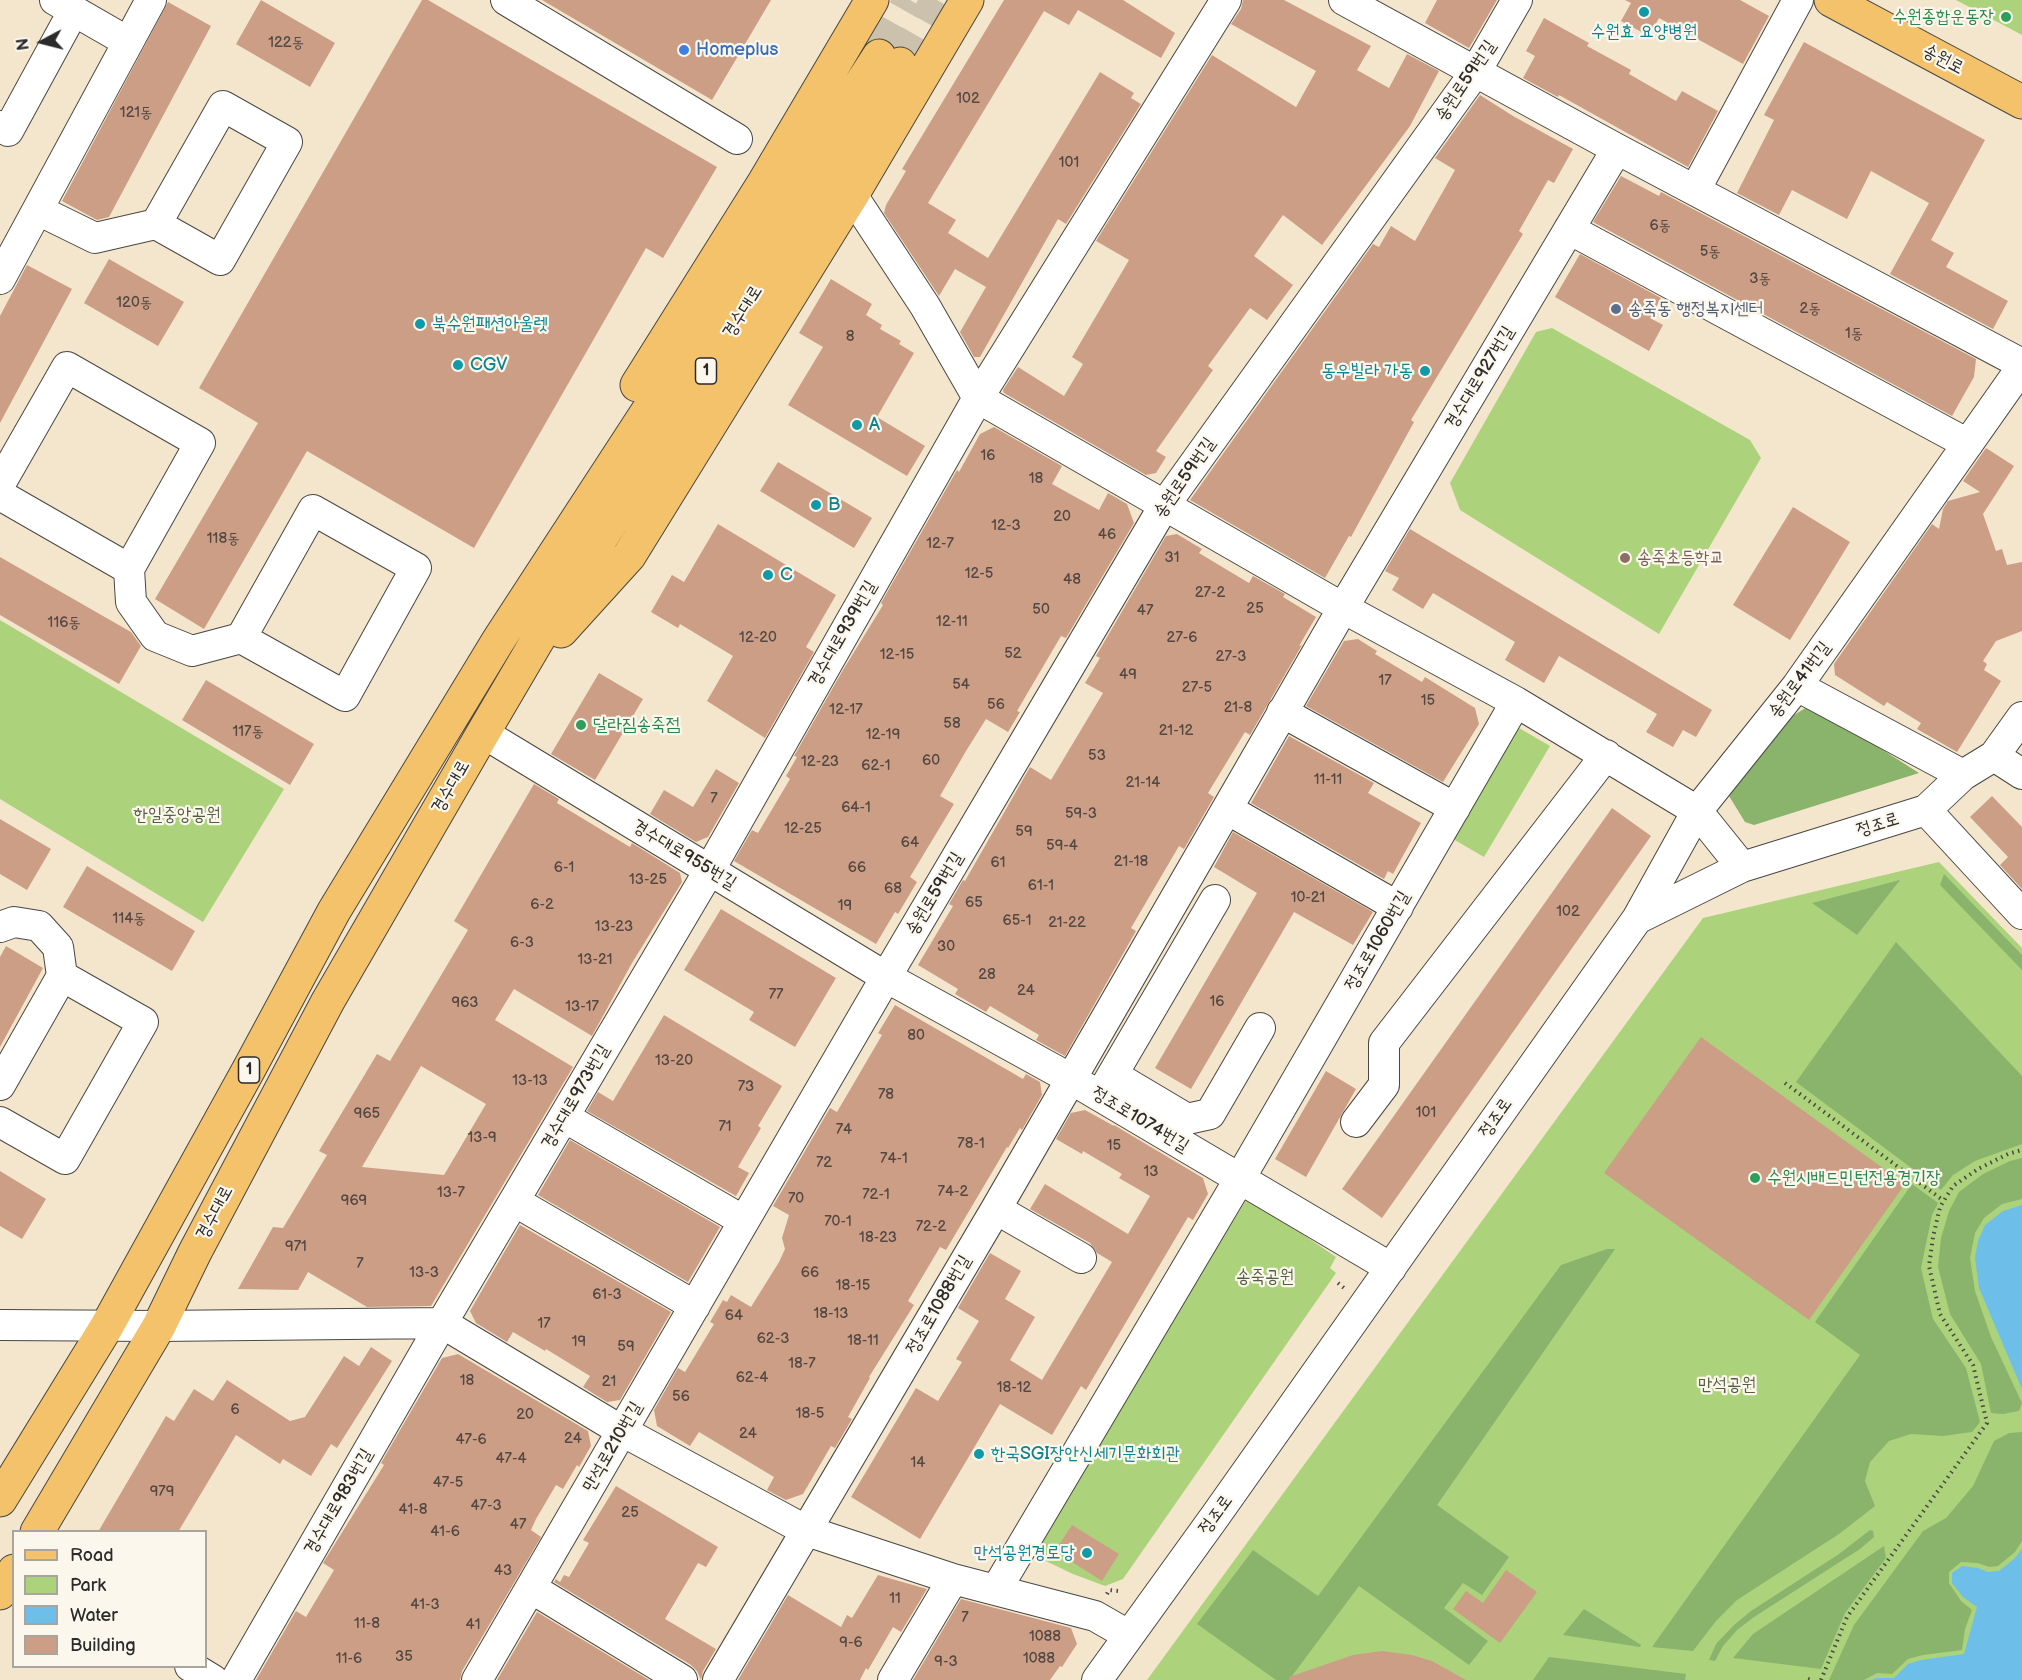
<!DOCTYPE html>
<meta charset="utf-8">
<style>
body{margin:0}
#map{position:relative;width:2022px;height:1680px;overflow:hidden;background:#f4e6cd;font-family:"Balsamiq Sans",sans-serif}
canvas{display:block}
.legend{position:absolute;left:12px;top:1530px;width:195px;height:138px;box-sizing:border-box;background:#fbf7ec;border:2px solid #a8a59f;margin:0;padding:8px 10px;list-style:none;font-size:18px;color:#2b2b2b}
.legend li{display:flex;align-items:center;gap:12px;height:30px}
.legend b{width:30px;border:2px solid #a8a59f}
.north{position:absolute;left:12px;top:12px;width:60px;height:60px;-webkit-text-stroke:4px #fbf7ec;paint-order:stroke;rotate:263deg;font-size:16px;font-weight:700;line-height:24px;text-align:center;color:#2b2b2b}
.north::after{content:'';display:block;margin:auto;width:21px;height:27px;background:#2b2b2b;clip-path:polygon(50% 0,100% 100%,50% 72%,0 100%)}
</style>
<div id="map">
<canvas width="2022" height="1680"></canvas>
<ul class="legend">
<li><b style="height:8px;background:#f3c26a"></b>Road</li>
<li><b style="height:16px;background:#add27c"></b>Park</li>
<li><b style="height:16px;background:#6dbfe9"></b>Water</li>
<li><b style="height:16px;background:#cc9e86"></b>Building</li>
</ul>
<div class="north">N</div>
</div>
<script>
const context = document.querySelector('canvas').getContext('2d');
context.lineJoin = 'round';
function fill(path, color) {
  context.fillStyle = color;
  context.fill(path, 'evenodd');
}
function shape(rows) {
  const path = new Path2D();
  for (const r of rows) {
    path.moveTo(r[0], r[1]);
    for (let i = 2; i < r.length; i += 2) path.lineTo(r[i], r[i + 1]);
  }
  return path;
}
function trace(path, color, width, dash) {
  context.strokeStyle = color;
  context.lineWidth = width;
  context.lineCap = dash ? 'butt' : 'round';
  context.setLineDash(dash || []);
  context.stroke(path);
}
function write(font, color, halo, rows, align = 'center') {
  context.font = font + ' "Balsamiq Sans","Poor Story",sans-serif';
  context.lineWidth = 4.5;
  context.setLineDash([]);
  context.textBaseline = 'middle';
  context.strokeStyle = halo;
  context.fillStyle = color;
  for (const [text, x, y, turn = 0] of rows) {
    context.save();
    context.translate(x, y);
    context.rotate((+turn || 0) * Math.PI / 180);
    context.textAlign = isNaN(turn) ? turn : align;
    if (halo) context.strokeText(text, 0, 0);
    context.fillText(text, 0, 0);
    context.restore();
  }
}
fill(shape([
 [1956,0,2022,0,2022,35],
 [1552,328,1750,440,1761,458,1659,634,1460,510,1450,483,1536,332],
 [0,620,284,789,203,922,0,799],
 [1519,728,1550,746,1484,857,1453,839],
 [1939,862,2022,948,2022,1680,1147,1680,1703,918],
 [1248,1197,1336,1257,1330,1268,1336,1273,1123,1579,1105,1586,1073,1574,1031,1554]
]), '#add27c');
fill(shape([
 [1807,707,1823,712,1919,773,1754,825,1745,822,1729,796,1775,727],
 [1944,874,2022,955,2022,970,1940,885],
 [1900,880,1857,935,1812,903],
 [1896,942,2022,1076,2022,1144,1975,1161,1953,1175,1941,1190,1796,1082],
 [2022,1158,2022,1199,2002,1204,1984,1218,1975,1233,1970,1258,1975,1291,1991,1337,2022,1403,2019,1411,2003,1414,1991,1413,1981,1364,1950,1314,1938,1267,1941,1238,1949,1211,1959,1192,1983,1174,2010,1161],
 [1912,1184,1938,1203,1932,1215,1921,1268,1933,1319,1966,1368,1980,1422,1972,1432,1943,1436,1911,1434,1889,1441,1870,1462,1865,1481,1875,1506,1839,1534,1737,1600,1716,1621,1693,1651,1652,1647,1860,1355,1815,1322],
 [1607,1249,1615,1249,1437,1505,1509,1557,1482,1595,1463,1583,1444,1608,1488,1641,1469,1665,1359,1586,1289,1680,1276,1680,1197,1624,1253,1550,1318,1596,1561,1265],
 [2022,1432,2022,1541,2015,1552,1998,1566,1989,1567,1978,1563,1961,1562,1949,1572,1949,1583,1961,1601,1972,1610,1965,1629,1962,1650,1923,1655,1908,1659,1892,1674,1877,1673,1864,1680,1829,1680,1854,1625,1923,1531,1946,1518,1973,1486,1994,1441,2009,1433],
 [1870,1530,1873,1531,1874,1537,1860,1549,1754,1617,1737,1630,1723,1646,1715,1661,1709,1660,1716,1644,1734,1625,1751,1611,1839,1554],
 [1884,1546,1886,1558,1845,1613,1821,1669,1733,1658,1753,1634],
 [1584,1609,1641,1645,1640,1647,1563,1635],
 [1549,1657,1686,1674,1685,1680,1533,1680]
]), '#8ab46c');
fill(shape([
 [2022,1205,2022,1389,1979,1288,1975,1258,1978,1241,1985,1225,2003,1211],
 [2022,1549,2022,1680,1872,1680,1876,1678,1894,1678,1908,1664,1921,1660,1964,1654,1977,1607,1963,1597,1952,1583,1952,1573,1962,1566,1978,1568,1988,1572,1999,1571,2014,1559]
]), '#6dbfe9');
fill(shape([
 [261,0,335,43,310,87,236,44],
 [422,0,428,0,717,167,663,258,646,248,474,548,307,451,204,629,155,599,258,423,199,388],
 [542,0,771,0,712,100],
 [1004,0,1123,0,1175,33,1161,58,1078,10,1069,25,1044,11,928,203,956,220,948,233,988,258,1100,72,1134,93,1131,98,1141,104,1066,224,1058,219,980,357,974,357,960,332,986,287,955,269,939,296,884,213,886,205,906,171,902,169],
 [1243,0,1284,0,1371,46,1357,70,1389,88,1407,54,1439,71,1410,126,1322,245,1283,215,1254,256,1293,285,1267,320,1250,308,1208,366,1213,370,1156,451,1166,457,1156,473,1146,475,1004,393,1003,390,1018,367,1064,396,1083,364,1072,357,1129,260,1096,241,1212,55,1296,107,1316,71,1231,24,1241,9],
 [1437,0,1497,0,1469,48,1425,23],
 [1625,0,1740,0,1769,16,1743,64,1659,18,1649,36,1621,21,1631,3],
 [168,2,211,26,109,217,97,220,62,201],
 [1544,18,1589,43,1587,46,1631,70,1629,74,1676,101,1682,91,1718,111,1688,167,1559,95,1558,97,1523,78,1535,56,1526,51],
 [1804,42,1985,140,1931,240,1954,253,1946,267,2008,301,1993,329,1890,274,1929,203,1871,171,1847,219,1792,190,1779,215,1737,193,1774,120,1764,115],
 [1480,95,1513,116,1573,149,1554,183,1548,180,1519,231,1523,234,1411,420,1414,422,1351,537,1349,536,1325,578,1190,500,1373,244,1379,247,1391,226,1415,241,1455,170,1435,158],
 [1621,176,1659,196,1661,192,1976,359,1974,377,1952,416,1593,222],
 [1580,254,1661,298,1650,318,1663,325,1649,351,1555,297],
 [109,259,184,302,158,346,84,303],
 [27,265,72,289,0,423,0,316],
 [831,279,872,304,866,315,882,325,880,329,901,341,899,344,914,353,877,417,925,446,907,476,788,405,823,347,799,333],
 [994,427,1062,466,1052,484,1099,510,1108,493,1127,504,1134,523,1066,638,1061,636,1017,711,1020,712,1008,732,986,719,966,751,940,796,954,804,910,877,917,882,898,914,895,912,876,944,734,861,752,830,758,833,790,779,786,776,797,757,794,756,843,670,883,605,881,603,957,470,959,472,980,434],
 [1986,448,2014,466,1983,514,1996,551,2002,549,2007,565,2022,562,2022,631,1996,641,1983,661,1987,664,1984,670,2001,681,1957,752,1917,729,1921,723,1887,702,1884,706,1835,675,1834,664,1932,524,1939,529,1943,509,1948,501,1980,492,1963,481],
 [778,462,872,518,854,548,760,491],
 [1793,507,1850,542,1790,640,1733,605],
 [718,524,836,595,806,647,814,652,765,738,707,701,733,656,680,624,678,628,651,612,672,575,684,582],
 [1410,529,1712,710,1696,737,1683,730,1673,747,1646,732,1657,714,1559,656,1544,683,1505,660,1515,642,1433,593,1423,609,1392,590,1399,578,1385,571],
 [1177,534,1202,549,1199,553,1249,583,1253,576,1285,594,1283,597,1316,617,1299,646,1302,645,1250,735,1245,732,1208,793,1214,797,1184,849,1179,846,1131,928,1136,931,1065,1056,1036,1040,1039,1035,990,1006,986,1012,955,994,958,989,918,965,953,906,949,904,963,880,965,881,1030,767,1051,780,1103,693,1085,683,1100,658,1096,656,1166,536],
 [0,557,131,632,141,646,119,684,0,615],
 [1358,639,1377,651,1375,654,1422,682,1425,677,1475,708,1479,724,1443,782,1306,706,1344,641],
 [599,673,643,699,595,780,551,754],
 [206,680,314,744,290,785,182,720],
 [1289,736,1374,783,1368,793,1421,823,1393,874,1388,871,1384,879,1251,803],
 [716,769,739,783,708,837,696,842,650,814,664,790,693,807],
 [534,784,559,799,557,803,630,847,632,843,680,873,682,882,632,963,592,1036,514,989,495,1020,573,1067,431,1306,367,1307,308,1272,298,1290,238,1289,273,1227,283,1228,327,1155,319,1151,377,1054,390,1061,468,930,454,921],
 [421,1066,486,1104,444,1175,362,1167],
 [1992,796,2022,827,2022,889,2000,865,2008,857,1970,817],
 [1612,808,1651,836,1382,1218,1342,1189],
 [0,819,51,849,27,890,0,874],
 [1233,832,1373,912,1353,945,1294,912,1191,1089,1155,1068,1257,893,1214,867],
 [87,866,195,931,172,971,63,907],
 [721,909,836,978,795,1047,749,1020,754,1012,684,970],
 [6,946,43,968,0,1047,0,957],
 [895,1005,1023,1079,1026,1074,1040,1082,1042,1095,1022,1130,1020,1128,1008,1148,1007,1147,946,1250,940,1247,908,1301,914,1305,869,1377,870,1378,848,1417,852,1419,835,1448,831,1446,803,1494,786,1500,767,1490,774,1477,699,1432,690,1446,657,1426,654,1410,678,1368,685,1372,714,1324,710,1322,723,1300,727,1302,731,1295,751,1307,779,1262,785,1249,782,1238,789,1215,773,1206,830,1108,837,1112,882,1035,878,1033],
 [664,1015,782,1086,758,1126,761,1128,738,1167,749,1173,736,1196,587,1111,598,1092,613,1101],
 [1701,1037,1905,1184,1809,1320,1604,1173],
 [1326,1071,1356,1089,1306,1177,1275,1159],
 [1085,1110,1114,1126,1114,1125,1203,1178,1208,1194,1193,1220,1188,1217,1086,1390,1081,1386,1052,1435,1000,1404,920,1539,851,1497,916,1388,938,1401,962,1362,956,1359,979,1321,958,1308,990,1253,1021,1271,1005,1299,1035,1317,1010,1360,1042,1380,1112,1262,1097,1253,1090,1243,1030,1209,1045,1184,1128,1234,1150,1196,1119,1178,1122,1174,1083,1151,1082,1154,1056,1139,1071,1113],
 [570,1140,720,1227,688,1282,538,1195],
 [0,1171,46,1199,22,1239,0,1226],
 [520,1225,671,1312,620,1400,607,1402,583,1387,590,1376,546,1349,545,1351,513,1332,507,1342,476,1323,470,1311],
 [371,1347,392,1361,337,1448,331,1444,311,1476,283,1459,280,1464,236,1435,178,1532,98,1532,166,1416,174,1421,194,1389,213,1401,227,1380,290,1421,305,1417,344,1356,359,1366],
 [458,1354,588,1431,591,1446,579,1467,577,1465,563,1489,556,1485,536,1519,531,1530,541,1537,462,1671,460,1680,256,1680,296,1611,306,1617,334,1570,323,1563,384,1465,381,1463,442,1358],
 [616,1486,718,1547,706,1567,698,1563,665,1619,716,1649,703,1671,701,1680,697,1671,691,1665,554,1582,556,1579,560,1582,564,1575,569,1577,589,1543,583,1540],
 [1072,1525,1119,1554,1102,1581,1055,1551],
 [1506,1570,1537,1592,1500,1643,1453,1609,1466,1591,1483,1603],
 [878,1575,927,1589,901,1632,893,1627,868,1670,866,1668,860,1680,738,1680,788,1595,841,1627,847,1615,852,1618],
 [961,1599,1071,1628,1077,1644,1062,1667,1060,1666,1050,1680,913,1680],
 [537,1612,649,1680,497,1680],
 [1382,1651,1412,1655,1432,1661,1466,1680,1289,1680,1289,1677,1353,1655]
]), '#cc9e86');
trace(shape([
 [880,53,910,0],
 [900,64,937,0]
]), '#ccc1ad', 33, [33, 16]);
const minor = shape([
 [55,0,128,42],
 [506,0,737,139],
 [1344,0,1617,149,2022,364],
 [0,126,8,131,74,10],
 [1695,190,1798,0],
 [852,195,925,306,978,398,1343,608,1516,702,1697,811,1742,867],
 [38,210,95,238,156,224,220,260,287,142,223,106,156,224],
 [1569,229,1968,444],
 [0,279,151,0],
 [0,484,67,367,200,443,129,569,0,495],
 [129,569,131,602,155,636,192,651,241,638,313,510,416,568,345,696,241,638],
 [1797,686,1963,775],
 [1282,712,1455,808],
 [483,733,886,977,1071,1079,1391,1268],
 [1994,756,2022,774],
 [1227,809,1398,907],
 [1926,810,2022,914],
 [1637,919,1742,867,1926,810,1963,775,1994,756,2022,717],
 [0,927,14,922,39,926,58,947,62,976,0,1085],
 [1113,1075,1187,1119,1210,1114,1260,1028],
 [1100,1096,1215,900],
 [564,1117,744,1221],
 [0,1122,65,1159,143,1022,62,976],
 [1356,1122,1384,1085,1384,1043,1606,755],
 [514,1201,695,1306],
 [996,1209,1081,1258],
 [0,1325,159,1326,442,1323,622,1431,807,1531,953,1579,1095,1616,1128,1635],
 [531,1588,682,1680],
 [996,1590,1239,1180,1516,702],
 [190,1666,213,1680],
 [236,1680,442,1323,709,871,978,398,1226,0],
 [477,1680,886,977,1164,506,1476,71,1517,0],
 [718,1680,996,1209,1343,608,1617,149],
 [893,1680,953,1579],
 [1097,1680,1216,1515,1637,919,1697,811,1797,686,2022,367]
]);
const major = shape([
 [1831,0,2022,102],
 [637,385,765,181,872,0],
 [561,631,629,556,852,195,967,0],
 [0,1500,107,1326,249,1069,334,911,498,641,879,56],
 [37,1532,159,1326,195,1252,328,1001,483,733,550,619,900,64],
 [0,1593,14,1571]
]);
trace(minor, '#494743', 32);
trace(major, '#494743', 35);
trace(shape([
 [1785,1083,1944,1201],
 [1338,1283,1344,1288],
 [1107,1594,1109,1590,1118,1591],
 [1808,1679,1811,1680],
 [1821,1680,1847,1617,1987,1423,1973,1365,1940,1314,1929,1266,1933,1237,1940,1207,1953,1186,1978,1169,2008,1154,2022,1150]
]), '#494743', 4, [1.5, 4.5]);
trace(minor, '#fff', 30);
trace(major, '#f3c26a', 33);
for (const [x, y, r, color] of [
 [1644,12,6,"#0f9aa8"],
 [2006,17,6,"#2e9e5b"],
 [684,50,6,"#3f7fe0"],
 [1616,309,6,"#5c6f8a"],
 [420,324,6,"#0f9aa8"],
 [458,365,6,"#0f9aa8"],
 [1425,371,6,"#0f9aa8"],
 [857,425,6,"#0f9aa8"],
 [816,505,6,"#0f9aa8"],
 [1625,558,6,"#8d6e63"],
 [768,575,6,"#0f9aa8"],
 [581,725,6,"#2e9e5b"],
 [1755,1178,6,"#2e9e5b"],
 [979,1454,6,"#0f9aa8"],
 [1087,1553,6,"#0f9aa8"]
]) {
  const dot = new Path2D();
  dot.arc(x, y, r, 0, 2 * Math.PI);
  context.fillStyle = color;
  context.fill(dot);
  trace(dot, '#fbf7ec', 2);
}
write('15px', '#534842', null, [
 ["122동",286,43],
 ["102",968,99],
 ["121동",136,113],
 ["101",1069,163],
 ["6동",1660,226],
 ["5동",1710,252],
 ["3동",1760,279],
 ["120동",134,303],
 ["2동",1810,309],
 ["1동",1854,334],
 ["8",850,337],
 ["16",988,456],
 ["18",1036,479],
 ["20",1062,517],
 ["12-3",1006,526],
 ["46",1107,535],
 ["118동",223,539],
 ["12-7",940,544],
 ["31",1172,558],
 ["12-5",979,574],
 ["48",1072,580],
 ["27-2",1210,593],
 ["25",1255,609],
 ["50",1041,610],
 ["47",1145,611],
 ["12-11",952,622],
 ["116동",64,623],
 ["12-20",758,638],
 ["27-6",1182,638],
 ["52",1013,654],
 ["12-15",897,655],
 ["27-3",1231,657],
 ["49",1128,675],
 ["17",1385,681],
 ["54",961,685],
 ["27-5",1197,688],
 ["15",1428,701],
 ["56",996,705],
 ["21-8",1238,708],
 ["12-17",846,710],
 ["58",952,724],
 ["21-12",1176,731],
 ["117동",248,732],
 ["12-19",883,735],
 ["53",1097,756],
 ["60",931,761],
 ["12-23",820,762],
 ["62-1",876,766],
 ["11-11",1328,780],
 ["21-14",1143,783],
 ["7",714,799],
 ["64-1",856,808],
 ["59-3",1081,814],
 ["12-25",803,829],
 ["59",1024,832],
 ["64",910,843],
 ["59-4",1062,846],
 ["21-18",1131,862],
 ["61",998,863],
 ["6-1",564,868],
 ["66",857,868],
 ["13-25",648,880],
 ["61-1",1041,886],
 ["68",893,889],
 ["10-21",1308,898],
 ["65",974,903],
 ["6-2",542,905],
 ["19",845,906],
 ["102",1568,912],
 ["114동",129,919],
 ["65-1",1017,921],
 ["21-22",1067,923],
 ["13-23",614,927],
 ["6-3",522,943],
 ["30",946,947],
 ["13-21",595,960],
 ["28",987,975],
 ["24",1026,991],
 ["77",776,995],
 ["16",1217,1002],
 ["963",465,1003],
 ["13-17",582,1007],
 ["80",916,1036],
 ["13-20",674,1061],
 ["13-13",530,1081],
 ["73",746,1087],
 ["78",886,1095],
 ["101",1426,1113],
 ["965",367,1114],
 ["71",725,1127],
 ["74",844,1130],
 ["13-9",482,1138],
 ["78-1",971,1144],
 ["15",1114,1146],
 ["74-1",894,1159],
 ["72",824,1163],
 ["13",1151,1172],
 ["74-2",953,1192],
 ["13-7",451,1193],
 ["72-1",876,1195],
 ["70",796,1199],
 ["969",354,1201],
 ["70-1",838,1222],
 ["72-2",931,1227],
 ["18-23",878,1238],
 ["971",296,1247],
 ["7",360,1264],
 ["13-3",424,1273],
 ["66",810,1273],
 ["18-15",853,1286],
 ["61-3",607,1295],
 ["18-13",831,1314],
 ["64",734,1316],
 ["17",544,1324],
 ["62-3",773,1339],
 ["18-11",863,1341],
 ["19",579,1342],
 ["59",626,1347],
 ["18-7",802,1364],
 ["62-4",752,1378],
 ["18",467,1381],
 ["21",609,1382],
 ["18-12",1014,1388],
 ["56",681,1397],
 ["6",235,1410],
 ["18-5",810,1414],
 ["20",525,1415],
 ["24",748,1434],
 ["24",573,1439],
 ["47-6",471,1440],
 ["47-4",511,1459],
 ["14",918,1463],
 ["47-5",448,1483],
 ["979",162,1492],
 ["47-3",486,1506],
 ["41-8",413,1510],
 ["25",630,1513],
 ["47",518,1525],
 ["41-6",445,1532],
 ["43",503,1571],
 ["11",895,1599],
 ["41-3",425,1605],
 ["7",965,1618],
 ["11-8",367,1624],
 ["41",473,1625],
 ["1088",1045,1637],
 ["9-6",851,1643],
 ["35",404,1657],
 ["11-6",349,1659],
 ["1088",1039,1659],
 ["9-3",946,1662]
]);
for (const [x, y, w] of [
 [706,371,21],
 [249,1070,21]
]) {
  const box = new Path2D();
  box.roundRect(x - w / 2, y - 13, w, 26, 4.5);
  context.fillStyle = '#fbf7ec';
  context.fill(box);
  trace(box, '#2b2b2b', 1.5);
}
write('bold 16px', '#2b2b2b', null, [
 ["1",706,371],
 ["1",249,1070]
]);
write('18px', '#27864d', '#fbf7ec', [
 ["수원종합운동장",1994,17,"right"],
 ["달라짐송죽점",593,725],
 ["수원시배드민턴전용경기장",1767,1178]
], 'left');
write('18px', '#0d838f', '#fbf7ec', [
 ["수원효 요양병원",1644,32,"center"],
 ["북수원패션아울렛",432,324],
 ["CGV",470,365],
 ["동우빌라 가동",1413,371,"right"],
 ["A",869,425],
 ["B",828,505],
 ["C",780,575],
 ["한국SGI장안신세기문화회관",991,1454],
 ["만석공원경로당",1075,1553,"right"]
], 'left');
write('18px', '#366cbe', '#fbf7ec', [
 ["Homeplus",696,50]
], 'left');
write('18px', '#2b2b2b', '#fbf7ec', [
 ["송원로",1943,60,28],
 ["송원로59번길",1466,81,-56],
 ["경수대로",743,312,-58],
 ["경수대로927번길",1480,378,-59],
 ["송원로59번길",1185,478,-55],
 ["경수대로939번길",843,634,-60],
 ["송원로41번길",1800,680,-53],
 ["경수대로",451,787,-60],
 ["정조로",1878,825,-17],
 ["경수대로955번길",684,855,31],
 ["송원로59번길",935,894,-59],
 ["정조로1060번길",1378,941,-60],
 ["경수대로973번길",576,1097,-60],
 ["정조로",1496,1118,-55],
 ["정조로1074번길",1140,1120,31],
 ["경수대로",215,1213,-62],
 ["정조로1088번길",939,1305,-60],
 ["만석로210번길",613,1447,-60],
 ["경수대로983번길",339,1502,-60],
 ["정조로",1216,1515,-54]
]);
write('18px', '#4e5e75', '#fbf7ec', [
 ["송죽동 행정복지센터",1628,309]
], 'left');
write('18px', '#785e54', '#fbf7ec', [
 ["송죽초등학교",1637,558]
], 'left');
write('18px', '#525d43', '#fbf7ec', [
 ["한일중앙공원",177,815],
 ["송죽공원",1265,1277],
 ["만석공원",1727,1385]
]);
</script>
